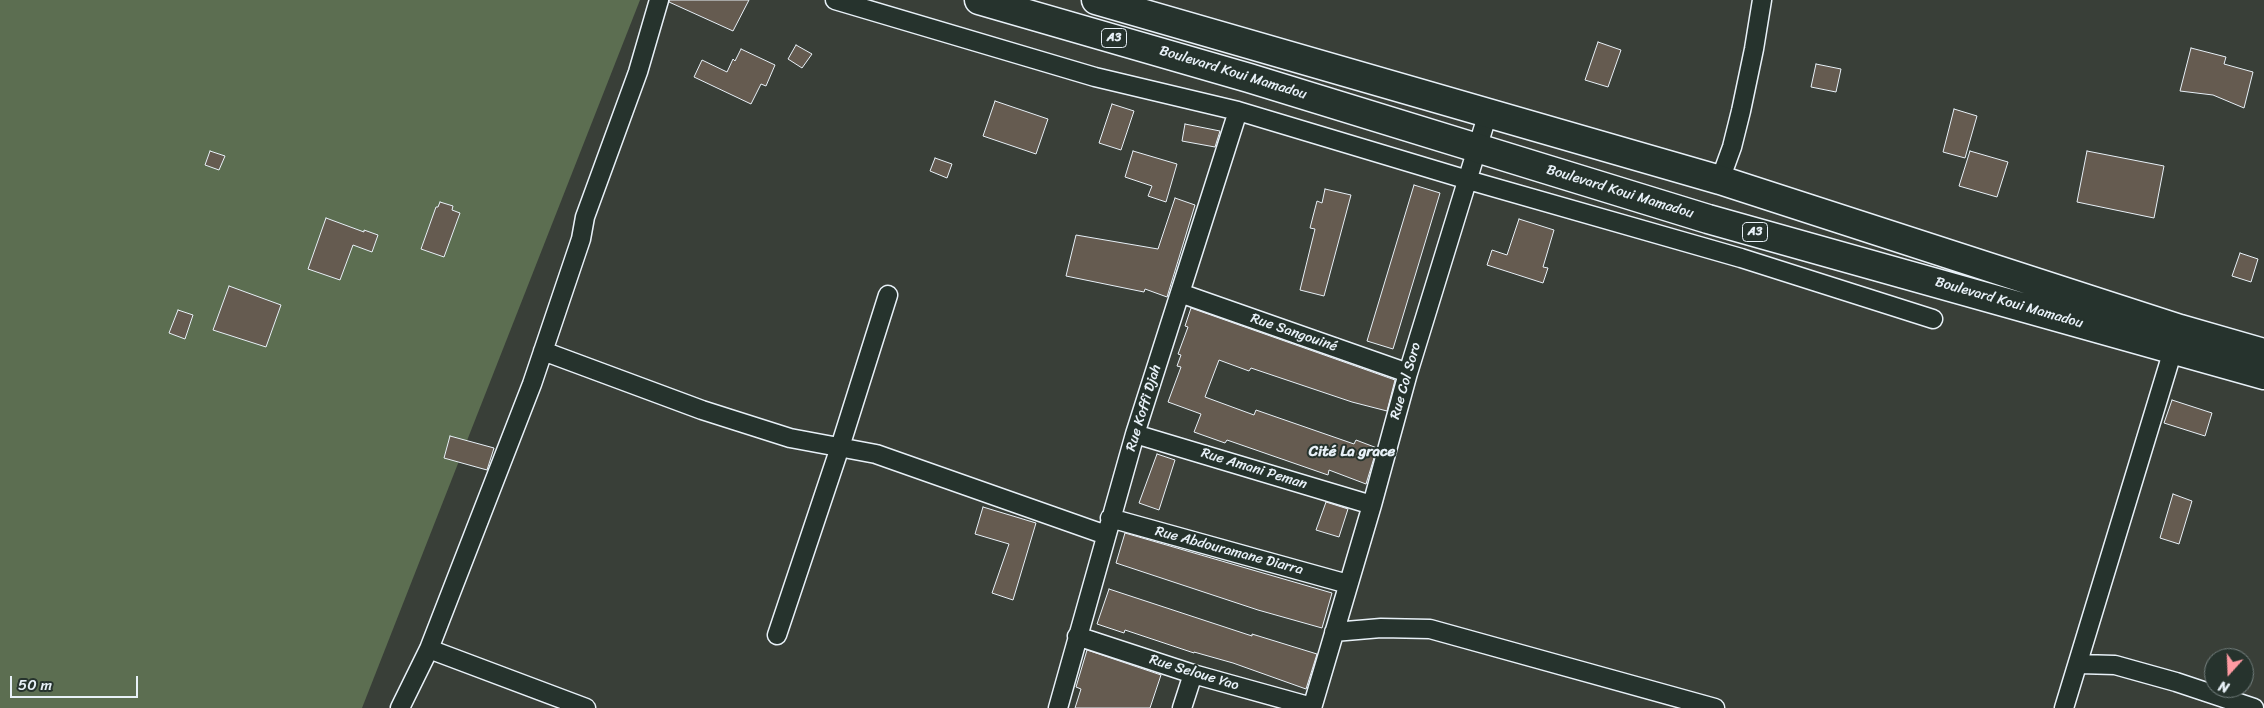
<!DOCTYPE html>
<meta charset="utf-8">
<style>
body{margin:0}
#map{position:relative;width:2264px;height:708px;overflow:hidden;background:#393f38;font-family:Sriracha,sans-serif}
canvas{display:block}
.north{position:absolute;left:2204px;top:648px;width:50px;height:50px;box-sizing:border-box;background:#26332d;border:1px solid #747f7e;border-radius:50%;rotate:200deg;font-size:14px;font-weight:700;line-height:20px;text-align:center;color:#e8f1f8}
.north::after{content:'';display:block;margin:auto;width:18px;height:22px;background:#ff9aa2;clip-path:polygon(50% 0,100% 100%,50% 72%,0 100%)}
.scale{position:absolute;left:10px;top:676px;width:128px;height:22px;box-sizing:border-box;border:2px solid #e8f1f8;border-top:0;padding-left:6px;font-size:15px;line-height:18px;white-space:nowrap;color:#e8f1f8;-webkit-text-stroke:4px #26332d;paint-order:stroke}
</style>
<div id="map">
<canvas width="2264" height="708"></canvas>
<div class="north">N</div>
<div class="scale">50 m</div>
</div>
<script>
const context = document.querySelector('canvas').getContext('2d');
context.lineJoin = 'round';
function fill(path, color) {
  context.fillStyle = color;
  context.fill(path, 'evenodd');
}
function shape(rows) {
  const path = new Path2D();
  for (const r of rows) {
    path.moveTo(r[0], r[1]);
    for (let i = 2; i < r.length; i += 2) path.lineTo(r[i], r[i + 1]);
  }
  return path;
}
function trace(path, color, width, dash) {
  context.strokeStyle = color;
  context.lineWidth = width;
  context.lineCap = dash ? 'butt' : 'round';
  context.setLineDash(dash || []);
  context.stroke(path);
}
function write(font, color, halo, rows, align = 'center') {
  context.font = font + ' Sriracha,sans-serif';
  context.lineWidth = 4;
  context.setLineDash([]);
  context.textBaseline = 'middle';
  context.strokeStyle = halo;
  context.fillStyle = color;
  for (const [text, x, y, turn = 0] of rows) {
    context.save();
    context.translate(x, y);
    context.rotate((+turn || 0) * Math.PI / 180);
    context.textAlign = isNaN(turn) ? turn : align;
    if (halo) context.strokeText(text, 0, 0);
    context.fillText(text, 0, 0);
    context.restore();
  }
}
fill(shape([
 [0,0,640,0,362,708,0,708]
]), '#5c6e51');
const building = shape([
 [669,0,749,0,733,31,669,2,669,0],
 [1598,42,1621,50,1608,87,1585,80,1598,42],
 [796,45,812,54,802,68,788,59,796,45],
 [2191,48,2226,57,2224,64,2253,72,2244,108,2213,95,2180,91,2191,48],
 [741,49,775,65,766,86,761,84,751,104,694,77,702,60,727,72,733,59,735,61,741,49],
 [1816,64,1841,69,1836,92,1811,87,1816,64],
 [995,101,1048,119,1036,154,983,136,995,101],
 [1112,104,1134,111,1121,150,1099,143,1112,104],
 [1954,109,1977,116,1965,158,1943,152,1954,109],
 [1185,124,1220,131,1215,147,1182,141,1185,124],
 [210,151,225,156,219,170,205,165,210,151],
 [1133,151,1177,164,1166,202,1148,196,1152,186,1125,177,1133,151],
 [1970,151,2008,162,1997,197,1959,186,1970,151],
 [2087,151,2164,166,2154,218,2077,202,2087,151],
 [935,158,952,164,947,178,930,171,935,158],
 [1414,185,1440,193,1393,349,1367,341,1414,185],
 [1325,189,1351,195,1324,296,1300,290,1315,229,1310,228,1317,201,1322,203,1325,189],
 [1175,198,1195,205,1167,297,1145,289,1144,292,1066,276,1076,235,1158,249,1175,198],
 [440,202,453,206,452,210,460,213,444,257,421,249,436,207,438,207,440,202],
 [326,218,364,232,364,230,378,235,372,252,353,245,340,280,308,269,326,218],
 [1519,219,1554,230,1543,267,1548,268,1543,283,1487,265,1492,250,1507,255,1519,219],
 [2240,253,2258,259,2251,282,2232,276,2240,253],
 [229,286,281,305,266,347,213,330,229,286],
 [1191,308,1395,380,1387,411,1352,402,1251,368,1249,371,1219,360,1205,397,1254,415,1256,410,1354,444,1356,440,1377,448,1366,484,1329,470,1328,475,1227,440,1225,443,1194,432,1201,414,1168,402,1181,367,1177,366,1181,355,1178,354,1188,327,1185,326,1191,308],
 [178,310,193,315,185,339,169,333,178,310],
 [2172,400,2212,413,2205,436,2164,423,2172,400],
 [450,436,494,448,487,470,444,458,450,436],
 [1157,454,1175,460,1159,510,1139,503,1157,454],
 [2173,494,2192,501,2179,544,2160,538,2173,494],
 [1326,502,1348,509,1339,537,1316,530,1326,502],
 [983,507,1036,523,1013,600,992,593,1009,544,975,534,983,507],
 [1125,533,1332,593,1322,628,1258,610,1116,563,1125,533],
 [1109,589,1252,636,1252,634,1317,654,1306,689,1233,663,1194,652,1194,653,1125,630,1124,633,1097,624,1109,589],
 [1087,650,1161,675,1150,708,1075,708,1081,689,1076,687,1087,650]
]);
fill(building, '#655b50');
trace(building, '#e8f1f8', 1);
const street = shape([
 [835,0,1095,77,1238,111,1468,180,1741,258,1933,319],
 [1720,180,1732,147,1741,111,1754,49,1762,0],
 [1180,293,1408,373],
 [543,351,702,410,790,438,876,454,1106,535],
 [1135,434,1372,505],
 [1110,518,1348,584],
 [1334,632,1381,628,1430,629,1715,708],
 [777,635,840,447,888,295],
 [1077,636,1193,674,1312,707],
 [429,649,586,708],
 [2079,664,2115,665,2176,682,2254,708],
 [400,708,429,649,532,384,581,239,585,217,638,72,659,0],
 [1058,708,1135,434,1238,111],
 [1182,708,1193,674],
 [1312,708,1372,505,1408,373,1488,113],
 [2064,708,2173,350]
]);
const primary = shape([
 [979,0,1249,78,1708,219,2264,375],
 [1096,0,1720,180,2180,329,2264,353]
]);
trace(street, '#e8f1f8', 21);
trace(primary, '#e8f1f8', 31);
trace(street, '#26332d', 18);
trace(primary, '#26332d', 28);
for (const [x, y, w] of [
 [1114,38,25],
 [1755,232,25]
]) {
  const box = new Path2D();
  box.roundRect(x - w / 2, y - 9.5, w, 19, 4);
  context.fillStyle = '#26332d';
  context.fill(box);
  trace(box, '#e8f1f8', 1);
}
write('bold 12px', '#e8f1f8', null, [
 ["A3",1114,38],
 ["A3",1755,232]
]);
write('14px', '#e8f1f8', '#26332d', [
 ["Boulevard Koui Mamadou",1233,73,17],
 ["Boulevard Koui Mamadou",1620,192,17],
 ["Boulevard Koui Mamadou",2009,303,16],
 ["Rue Sangouiné",1294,333,19],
 ["Rue Col Soro",1406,381,-74],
 ["Rue Koffi Djah",1144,408,-73],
 ["Rue Amani Peman",1254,469,17],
 ["Rue Abdouramane Diarra",1229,551,15],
 ["Rue Seloue Yao",1194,673,17]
]);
write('bold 15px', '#e8f1f8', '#26332d', [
 ["Cité La grace",1352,452]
]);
</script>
